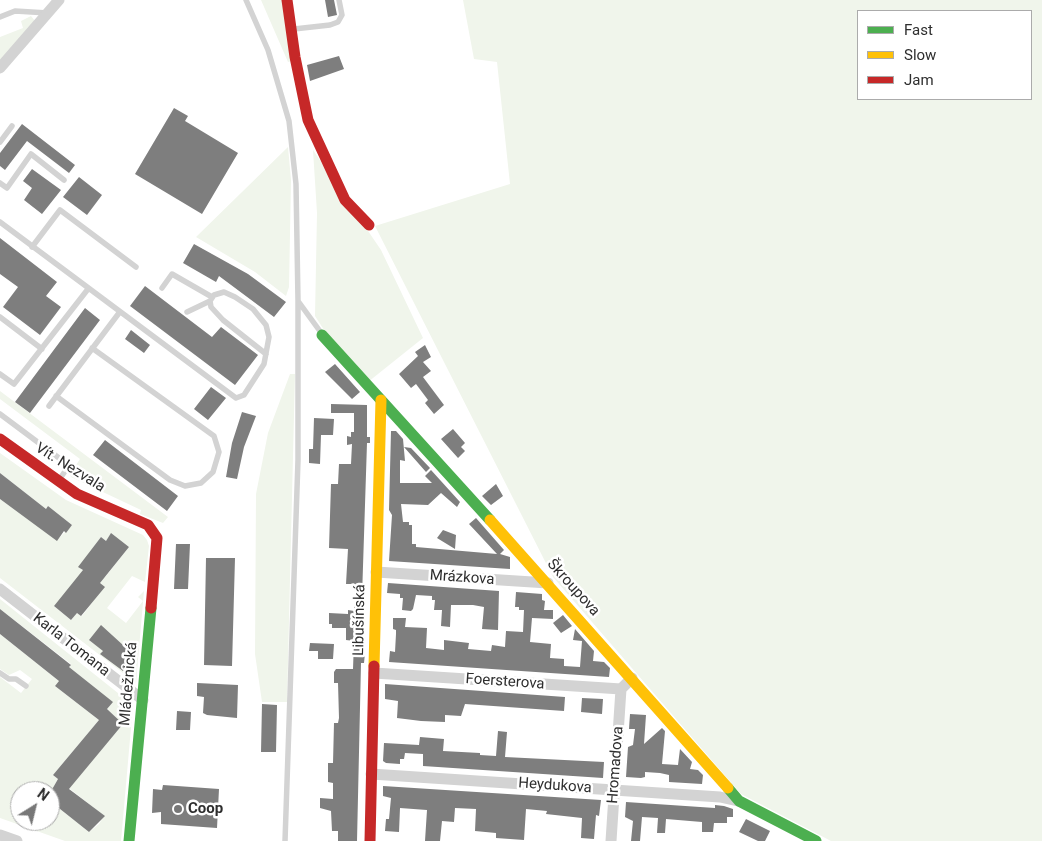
<!DOCTYPE html>
<meta charset="utf-8">
<style>
body{margin:0}
#map{position:relative;width:1042px;height:841px;overflow:hidden;background:#fff;font-family:Roboto,sans-serif}
canvas{display:block}
.legend{position:absolute;left:857px;top:10px;width:175px;height:90px;box-sizing:border-box;background:#fff;border:1px solid #ababab;margin:0;padding:6px 9px;list-style:none;font-size:15px;color:#2e2e2e}
.legend li{display:flex;align-items:center;gap:10px;height:25px}
.legend b{width:25px;border:1px solid #ababab}
.north{position:absolute;left:10px;top:781px;width:50px;height:50px;box-sizing:border-box;background:#fff;border:1px solid #ababab;border-radius:50%;rotate:36deg;font-size:14px;font-weight:700;line-height:20px;text-align:center;color:#2e2e2e}
.north::after{content:'';display:block;margin:auto;width:18px;height:22px;background:#777;clip-path:polygon(50% 0,100% 100%,50% 72%,0 100%)}
</style>
<div id="map">
<canvas width="1042" height="841"></canvas>
<ul class="legend">
<li><b style="height:6px;background:#4caf50"></b>Fast</li>
<li><b style="height:6px;background:#ffc107"></b>Slow</li>
<li><b style="height:6px;background:#c62828"></b>Jam</li>
</ul>
<div class="north">N</div>
</div>
<script>
const context = document.querySelector('canvas').getContext('2d');
context.lineJoin = 'round';
function fill(path, color) {
  context.fillStyle = color;
  context.fill(path, 'evenodd');
}
function shape(rows) {
  const path = new Path2D();
  for (const r of rows) {
    path.moveTo(r[0], r[1]);
    for (let i = 2; i < r.length; i += 2) path.lineTo(r[i], r[i + 1]);
  }
  return path;
}
function trace(path, color, width, dash) {
  context.strokeStyle = color;
  context.lineWidth = width;
  context.lineCap = dash ? 'butt' : 'round';
  context.setLineDash(dash || []);
  context.stroke(path);
}
function write(font, color, halo, rows, align = 'center') {
  context.font = font + ' Roboto,sans-serif';
  context.lineWidth = 5;
  context.setLineDash([]);
  context.textBaseline = 'middle';
  context.strokeStyle = halo;
  context.fillStyle = color;
  for (const [text, x, y, turn = 0] of rows) {
    context.save();
    context.translate(x, y);
    context.rotate((+turn || 0) * Math.PI / 180);
    context.textAlign = isNaN(turn) ? turn : align;
    if (halo) context.strokeText(text, 0, 0);
    context.fillText(text, 0, 0);
    context.restore();
  }
}
fill(shape([
 [261,0,283,0,291,61,288,62],
 [463,0,1042,0,1042,841,831,841,741,794,553,577,375,226,510,184,497,62,474,59],
 [858,11,1031,11,1031,99,858,99],
 [31,16,35,21,0,60,0,37,23,28,21,21],
 [288,147,291,180,289,287,286,296,255,272,196,237],
 [313,150,381,250,423,338,368,382,328,336,315,316,317,213],
 [290,374,295,374,287,702,262,702,255,654,256,494,268,433],
 [0,391,168,517,163,523,140,514,141,510,71,477,70,474,80,459,0,399],
 [0,453,66,500,143,535,147,540,149,546,145,582,132,576,107,608,126,623,143,601,138,597,144,591,136,683,0,578,0,499,57,540,72,525,48,506,46,509,0,473],
 [111,534,129,547,106,576,96,580,104,587,82,616,77,613,71,620,54,606,87,574,79,567,101,537,106,541],
 [101,626,135,656,123,671,101,654,103,650,89,640],
 [0,599,133,705,121,841,65,841,0,818,0,677,21,693,32,679,20,670,9,675,0,669,0,634,59,681,55,686,99,720,53,775,58,779,50,793,20,791,20,821,50,821,50,801,89,832,99,824,104,816,69,788,123,724,107,709,112,702,69,667,71,664,0,609]
]), '#f0f5eb');
fill(shape([
 [325,0,334,0,337,15,328,17],
 [339,56,344,69,310,81,307,65],
 [174,108,188,116,185,121,238,153,202,214,135,174],
 [22,124,75,165,69,173,27,141,5,170,0,166,0,153],
 [32,169,61,190,42,214,24,200,32,188,23,181],
 [79,177,102,195,87,215,63,197],
 [0,238,57,282,46,296,61,307,40,335,3,307,18,287,0,274],
 [194,244,248,274,286,302,274,317,219,276,216,282,183,263],
 [145,286,212,337,221,327,258,355,235,385,130,306],
 [85,308,100,320,30,413,15,402],
 [131,330,150,345,144,353,125,339],
 [425,345,431,357,423,362,431,371,423,377,444,405,434,414,425,403,428,400,416,384,411,388,399,374,418,356,415,352],
 [335,364,360,392,352,399,325,372],
 [211,387,226,398,208,420,194,409],
 [331,404,367,405,367,437,370,437,370,443,367,443,362,597,362,653,365,653,364,663,361,663,357,841,338,841,338,831,332,831,331,811,320,808,320,798,333,799,333,783,328,782,328,763,333,763,334,723,338,723,339,718,338,683,334,683,334,672,336,669,353,669,354,641,346,640,346,628,332,628,332,624,329,624,329,613,348,614,348,610,354,611,354,584,346,584,348,549,329,548,331,484,338,484,339,464,351,464,352,444,347,445,347,436,351,437,351,432,354,432,354,413,331,413],
 [242,412,256,416,244,447,237,479,226,477,232,443],
 [314,418,334,419,333,435,321,435,320,464,309,463,309,449,313,449],
 [453,429,465,443,461,447,465,451,458,458,441,439],
 [391,431,396,431,403,439,405,461,400,460,400,483,432,483,425,476,431,470,460,502,457,507,441,493,428,505,401,504,403,522,409,522,409,525,412,525,412,544,416,544,416,547,497,554,469,524,476,518,504,550,500,554,510,557,510,569,389,561,392,515,389,510],
 [105,440,178,496,167,511,93,455],
 [404,447,411,448,430,468,426,472],
 [0,473,46,509,48,506,72,525,66,533,64,531,57,541,0,499],
 [496,484,503,496,491,505,482,496],
 [443,530,456,535,455,549,437,538],
 [111,533,129,547,100,583,105,587,81,616,77,613,71,620,54,606,83,570,78,567,101,537,106,541],
 [176,544,190,544,188,589,174,589],
 [206,558,235,558,232,666,204,665],
 [388,583,499,591,498,630,482,629,484,607,473,605,451,605,450,627,441,626,442,610,434,610,435,600,432,600,432,596,416,595,413,609,411,611,402,610,403,598,400,598,400,594,387,593],
 [516,592,542,594,542,600,545,601,544,610,553,610,553,619,532,618,530,642,551,644,550,658,564,659,564,666,580,667,582,641,573,640,575,629,594,651,593,661,604,662,610,668,609,677,389,662,390,651,395,652,396,634,396,630,393,629,393,618,406,618,405,627,427,628,426,648,444,650,444,640,469,643,468,649,491,651,492,645,505,647,506,631,523,632,524,610,519,610,519,607,515,607],
 [0,609,71,665,69,667,113,702,107,709,123,724,69,789,105,816,89,832,50,801,50,793,58,779,53,775,99,720,55,686,59,681,0,634],
 [563,615,572,626,561,633,553,623],
 [101,625,135,656,123,671,100,654,103,651,89,640],
 [310,643,334,644,333,659,318,659,318,651,309,651],
 [197,683,238,685,237,718,207,715,203,713,204,697,197,696],
 [385,684,565,697,564,711,465,704,461,716,445,715,445,722,421,721,397,718,398,701,385,699],
 [582,698,603,699,602,714,581,712],
 [262,704,277,705,276,752,261,752],
 [177,711,191,712,190,730,176,730],
 [630,714,646,715,644,744,662,728,665,731,662,764,678,765,680,749,692,762,690,769,698,770,703,775,702,784,669,782,669,775,660,773,645,772,645,777,641,778,626,777,628,747,633,745,635,729,629,729],
 [498,731,507,732,505,757,604,762,603,778,423,766,423,754,405,753,404,759,400,759,400,764,386,763,383,761,384,743,419,745,420,737,444,739,443,751,480,753,480,755,496,756],
 [163,785,219,789,217,828,161,824,161,812,152,813,153,789,162,790],
 [383,786,601,800,599,816,596,815,594,839,581,838,582,818,546,814,547,811,526,809,524,840,496,838,496,833,475,831,476,809,455,808,454,822,442,821,440,841,425,841,427,810,400,808,399,832,385,831,386,819,389,819,391,798,383,796],
 [626,802,715,808,715,805,724,806,733,809,733,817,727,817,727,823,714,823,713,832,702,832,702,822,666,819,665,833,657,833,658,818,642,817,640,841,631,841,633,821,625,817],
 [746,819,770,831,765,841,758,841,739,832]
]), '#7e7e7e');
trace(shape([
 [246,0,268,50,289,121,296,184,298,301,322,334],
 [0,17,15,11,48,13],
 [294,29,330,25,338,22,342,15,339,0],
 [0,142,12,126],
 [0,183,7,188,31,154,64,180],
 [0,222,236,398,244,395,264,364,269,337,266,325,253,309,235,297,224,292,214,295,210,301,211,307,223,320,266,354],
 [32,247,60,210,136,267],
 [162,288,172,274,212,297],
 [187,312,210,301],
 [0,317,42,349],
 [0,374,14,384,88,289],
 [56,396,170,480,185,486,201,483,213,472,219,452,214,436,92,348],
 [49,406,119,313],
 [0,414,67,464,68,467,59,480],
 [0,673,9,679,16,679,26,686],
 [285,841,298,460,298,301]
]), '#d3d3d3', 5.5);
trace(shape([
 [0,68,59,0],
 [376,572,548,583],
 [0,589,143,700],
 [374,673,621,689,632,678],
 [371,774,720,797,738,801],
 [0,835,17,841],
 [611,841,621,689]
]), '#d3d3d3', 11);
trace(shape([
 [322,335,490,520],
 [728,788,739,801,816,841],
 [129,841,151,608]
]), '#4caf50', 11);
trace(shape([
 [490,520,728,788],
 [374,666,381,400]
]), '#ffc107', 11);
trace(shape([
 [287,0,295,57,308,120,345,200,369,225],
 [0,439,77,494,148,525,157,538,151,608],
 [370,841,374,666]
]), '#c62828', 11);
for (const [x, y, r, color] of [
 [178,809,5,"#777"]
]) {
  const dot = new Path2D();
  dot.arc(x, y, r, 0, 2 * Math.PI);
  context.fillStyle = color;
  context.fill(dot);
  trace(dot, '#fff', 2);
}
write('15px', '#2e2e2e', '#fff', [
 ["Vít. Nezvala",70,468,32],
 ["Mrázkova",462,578,4],
 ["Škroupova",573,588,48],
 ["Libušínská",360,620,-89],
 ["Karla Tomana",71,645,38],
 ["Foersterova",505,682,4],
 ["Mládežnická",129,684,-85],
 ["Hromadova",616,765,-86],
 ["Heydukova",555,786,4]
]);
write('bold 15px', '#2e2e2e', '#fff', [
 ["Coop",188,809]
], 'left');
</script>
